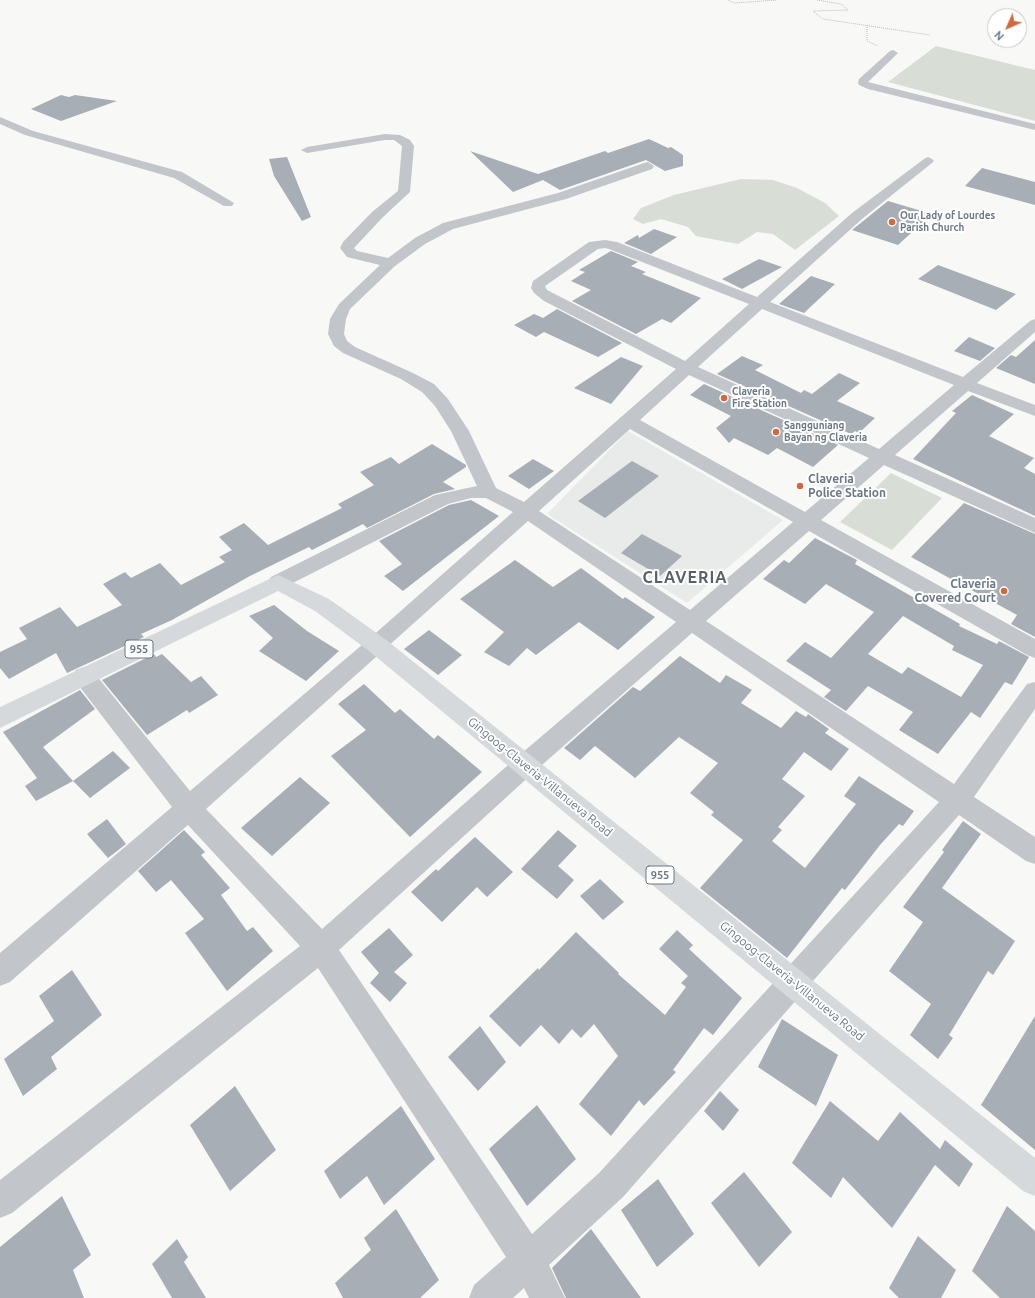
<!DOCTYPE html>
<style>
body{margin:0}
#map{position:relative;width:1035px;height:1298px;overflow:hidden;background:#f8f8f6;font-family:Ubuntu,sans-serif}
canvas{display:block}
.north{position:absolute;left:987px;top:8px;width:40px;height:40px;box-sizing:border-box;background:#fff;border:1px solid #c4c9ce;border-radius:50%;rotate:225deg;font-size:11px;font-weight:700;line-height:16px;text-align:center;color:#6b7784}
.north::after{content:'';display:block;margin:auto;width:14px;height:18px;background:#d0693f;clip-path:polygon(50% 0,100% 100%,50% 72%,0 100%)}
</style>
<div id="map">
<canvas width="1035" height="1298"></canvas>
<div class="north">N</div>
</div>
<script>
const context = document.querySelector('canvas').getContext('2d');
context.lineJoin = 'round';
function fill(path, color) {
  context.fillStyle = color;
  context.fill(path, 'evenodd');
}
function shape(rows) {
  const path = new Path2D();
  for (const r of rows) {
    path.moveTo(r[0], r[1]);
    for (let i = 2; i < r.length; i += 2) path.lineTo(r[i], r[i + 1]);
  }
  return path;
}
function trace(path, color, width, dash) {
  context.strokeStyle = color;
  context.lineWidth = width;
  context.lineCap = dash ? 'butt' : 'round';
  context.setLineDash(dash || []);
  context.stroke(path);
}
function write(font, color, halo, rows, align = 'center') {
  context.font = font + ' Ubuntu,sans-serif';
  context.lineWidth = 4;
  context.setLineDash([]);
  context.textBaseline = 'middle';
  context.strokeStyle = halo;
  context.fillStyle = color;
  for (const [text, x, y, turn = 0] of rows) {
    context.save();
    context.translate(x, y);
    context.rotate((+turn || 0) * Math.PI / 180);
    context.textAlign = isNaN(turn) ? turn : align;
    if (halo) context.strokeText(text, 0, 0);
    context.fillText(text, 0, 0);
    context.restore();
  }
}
fill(shape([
 [628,431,783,520,687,603,547,514]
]), '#e9eaea');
fill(shape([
 [936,46,1035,70,1035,121,888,82],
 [741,179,773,180,797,188,825,203,839,216,795,250,773,234,757,232,738,244,696,236,688,227,661,219,643,224,633,219,641,208,674,195],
 [891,473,942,498,892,550,840,522]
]), '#d8ddd6');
fill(shape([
 [61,95,69,97,75,95,117,101,61,121,31,109],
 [649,139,668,148,671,147,683,155,683,166,665,171,646,160,560,190,543,180,513,192,470,151,538,174,605,151,608,153],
 [287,157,311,217,302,221,274,176,269,159],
 [982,168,1035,182,1035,205,965,186],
 [888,201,932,214,898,245,852,230],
 [654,229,677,237,651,254,624,243,638,235,639,238],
 [611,251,638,262,631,266,646,272,642,274,701,298,671,323,662,319,636,334,572,301,591,290,571,281,585,272,579,270],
 [759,259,782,267,742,289,722,279],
 [938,265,1016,294,996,310,918,279],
 [811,276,835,284,804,313,779,304],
 [557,309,622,343,598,357,544,332,536,337,514,325,534,314,543,318],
 [969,337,995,348,980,361,954,351],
 [1035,340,1035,384,996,368,1011,355,1016,357],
 [742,356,763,365,755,370,801,393,804,390,812,394,839,373,860,383,837,401,875,418,859,433,855,431,851,434,717,374],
 [621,357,643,366,611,404,574,388],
 [704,384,838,445,813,467,777,448,768,455,734,438,729,443,716,428,731,416,690,395],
 [972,395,1014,414,989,436,1034,458,1024,468,1035,474,1035,516,913,459,956,413,952,411],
 [432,444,466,465,466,467,443,482,455,489,434,494,367,528,363,524,312,550,309,547,250,576,172,620,141,634,144,637,67,673,56,653,9,679,0,668,0,652,27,639,19,628,60,607,77,627,122,605,103,584,125,572,131,578,160,563,181,585,225,562,219,557,232,550,219,537,244,523,268,545,342,508,338,504,374,485,360,472,391,457,399,464],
 [533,459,554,471,529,489,508,476],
 [632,461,659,476,605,518,578,501],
 [471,500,499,516,403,591,384,576,402,564,379,541,449,505],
 [964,503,1035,534,1035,637,1011,624,1017,615,911,557],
 [642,534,682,556,660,576,621,553],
 [815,538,857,560,855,564,960,624,959,626,997,644,999,641,1029,657,1012,685,1005,682,980,718,971,712,938,754,899,730,913,712,868,686,846,711,824,697,831,690,786,661,805,642,831,658,874,612,826,584,805,604,763,579,784,560,789,563],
 [903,616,954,646,952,650,983,665,961,697,908,667,902,674,868,654],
 [515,560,553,587,581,568,623,599,625,597,655,617,618,650,579,622,536,655,527,648,509,666,484,652,504,632,460,599],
 [274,605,307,631,339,651,306,681,259,651,273,638,249,616],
 [429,630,462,655,438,675,404,649],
 [154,654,156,657,162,654,191,682,201,676,218,695,189,713,187,710,147,735,102,680],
 [680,656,720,683,726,675,752,690,741,703,781,728,796,711,806,717,808,714,829,729,825,733,849,749,831,771,804,752,782,779,805,796,778,827,782,830,772,841,805,868,856,804,844,796,859,776,914,811,903,826,899,824,880,845,845,890,842,888,787,958,700,888,743,840,711,815,714,812,690,793,718,763,679,737,635,778,595,746,580,760,564,748,633,687,640,691],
 [364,684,395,713,400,709,434,739,438,735,482,772,410,837,331,756,366,730,338,704],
 [80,690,95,709,43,747,73,781,36,801,25,786,37,778,3,732],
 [113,751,130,768,90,798,73,781],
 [300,777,330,803,272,856,241,828],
 [107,819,126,844,108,858,87,834],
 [963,821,981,834,942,888,1015,941,993,975,988,971,949,1035,953,1038,938,1059,910,1035,931,1004,889,971,923,922,903,907,944,852,942,850],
 [184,830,205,852,201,855,230,888,221,895,247,931,253,927,273,951,227,991,185,933,204,919,171,880,156,892,138,871],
 [558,830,577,846,558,866,574,880,557,899,521,869],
 [475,837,513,872,487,897,477,887,442,922,411,892,436,869,438,871],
 [600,879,624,902,603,920,580,896],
 [389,928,413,955,394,972,407,983,390,1002,370,983,379,973,361,952],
 [677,930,693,945,689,949,742,998,713,1035,704,1028,673,1070,676,1072,644,1106,639,1100,611,1136,579,1104,618,1056,594,1024,581,1038,572,1029,559,1044,541,1025,520,1047,489,1016,538,968,539,970,576,932,619,973,618,974,665,1015,686,987,681,983,688,976,659,949],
 [72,970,102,1015,51,1057,57,1069,23,1096,4,1059,54,1021,39,996],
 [1035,1016,1035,1150,981,1105],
 [782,1019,838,1055,816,1106,758,1067],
 [480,1026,506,1062,478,1091,448,1057],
 [235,1086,276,1150,230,1191,190,1125],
 [720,1091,739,1110,723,1131,704,1111],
 [830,1101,878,1141,900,1112,940,1149,945,1140,973,1164,959,1187,935,1165,892,1228,843,1177,831,1198,792,1163],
 [537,1105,576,1159,527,1206,489,1149],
 [401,1106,435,1159,384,1205,367,1176,340,1199,324,1171],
 [744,1172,792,1232,759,1267,711,1203],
 [658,1179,694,1234,657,1267,621,1210],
 [62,1196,91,1255,73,1270,84,1298,0,1298,0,1247],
 [1007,1206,1035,1231,1035,1298,1000,1298,972,1271],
 [396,1209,439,1280,420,1298,343,1298,335,1283,371,1250,364,1238],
 [591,1229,641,1298,566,1298,552,1268],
 [918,1236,956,1270,941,1298,899,1298,889,1288],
 [177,1239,188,1257,184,1262,206,1298,172,1298,152,1264]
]), '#a8aeb5');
trace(shape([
 [728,0,734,3,777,0],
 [817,0,841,4,848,10,813,11,823,19,930,35],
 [867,25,867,41,878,46]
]), '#babdbf', 1, [1, 1]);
fill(shape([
 [893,50,898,53,896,55,868,82,1035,124,1035,130,868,89,859,85,858,83,859,79,890,51,893,50],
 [0,117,33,131,182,172,234,203,232,206,224,206,174,178,25,135,0,124,0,117],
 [385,134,400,135,410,140,414,146,410,192,382,218,354,248,357,251,388,258,415,238,443,223,558,193,644,163,648,162,654,166,652,169,566,199,453,229,425,244,395,266,350,309,346,319,344,334,347,341,355,347,413,373,434,384,448,399,469,431,496,488,524,502,676,369,544,301,534,293,531,288,533,281,589,242,605,240,617,242,757,297,852,213,924,159,928,157,932,159,934,161,932,163,862,219,770,302,963,377,1030,321,1035,319,1035,332,977,383,1035,405,1035,416,968,391,895,455,1035,518,1035,533,884,465,821,520,1035,639,1035,658,1027,655,809,531,706,621,954,784,1027,684,1035,682,1035,709,974,797,1035,837,1035,864,1026,861,959,815,623,1197,549,1265,565,1298,529,1298,524,1288,513,1298,469,1298,474,1285,506,1257,318,968,12,1213,0,1218,0,1180,300,946,188,825,10,982,0,986,0,953,172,807,76,682,73,676,76,670,84,667,92,670,190,791,369,639,513,512,486,498,471,498,448,504,285,587,278,589,271,587,268,582,271,577,435,495,477,486,451,431,435,406,422,392,401,379,343,353,334,346,328,334,330,319,339,304,380,265,347,257,340,248,343,242,372,212,398,191,402,146,394,140,385,140,307,153,301,150,307,147,385,134],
 [605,248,609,249,749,304,685,361,547,290,545,286,598,249,605,248],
 [762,309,954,385,879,449,698,367,762,309],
 [689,375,869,458,805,512,640,420,689,375],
 [630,429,793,522,690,610,539,511,630,429],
 [528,521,676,622,516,758,322,929,206,809,528,521],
 [692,633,939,802,599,1173,532,1234,339,950,534,772,692,633]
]), '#c2c5c9');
fill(shape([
 [278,575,329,599,385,639,1035,1158,1035,1196,1023,1191,369,651,315,611,278,591,0,728,0,707,278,575]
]), '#d5d9dc');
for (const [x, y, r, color] of [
 [892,222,4,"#d0693f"],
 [724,398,4,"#d0693f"],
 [776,432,4,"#d0693f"],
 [800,486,4,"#d0693f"],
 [1004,591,4,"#d0693f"]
]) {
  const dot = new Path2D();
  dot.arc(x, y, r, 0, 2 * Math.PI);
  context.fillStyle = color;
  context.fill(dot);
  trace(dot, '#fff', 1.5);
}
write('bold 10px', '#6b7784', '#fff', [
 ["Our Lady of Lourdes",900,216],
 ["Parish Church",900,228],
 ["Claveria",732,392],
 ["Fire Station",732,404],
 ["Sangguniang",784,426],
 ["Bayan ng Claveria",784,438]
], 'left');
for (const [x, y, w] of [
 [139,649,28],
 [660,875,28]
]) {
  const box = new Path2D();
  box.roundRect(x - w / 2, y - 9, w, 18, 3);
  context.fillStyle = '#fff';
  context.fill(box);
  trace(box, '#6b7784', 1);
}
write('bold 11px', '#6b7784', null, [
 ["955",139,649],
 ["955",660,875]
]);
write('bold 12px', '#6b7784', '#fff', [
 ["Claveria",808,479],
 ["Police Station",808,493],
 ["Claveria",996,584,"right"],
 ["Covered Court",996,598,"right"]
], 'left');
write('12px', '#6b7784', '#fff', [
 ["Gingoog-Claveria-Villanueva Road",540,777,39],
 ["Gingoog-Claveria-Villanueva Road",792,981,39]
]);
context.letterSpacing = '1px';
write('bold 16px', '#58616a', '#fff', [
 ["CLAVERIA",685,578]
]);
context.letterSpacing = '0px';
</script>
